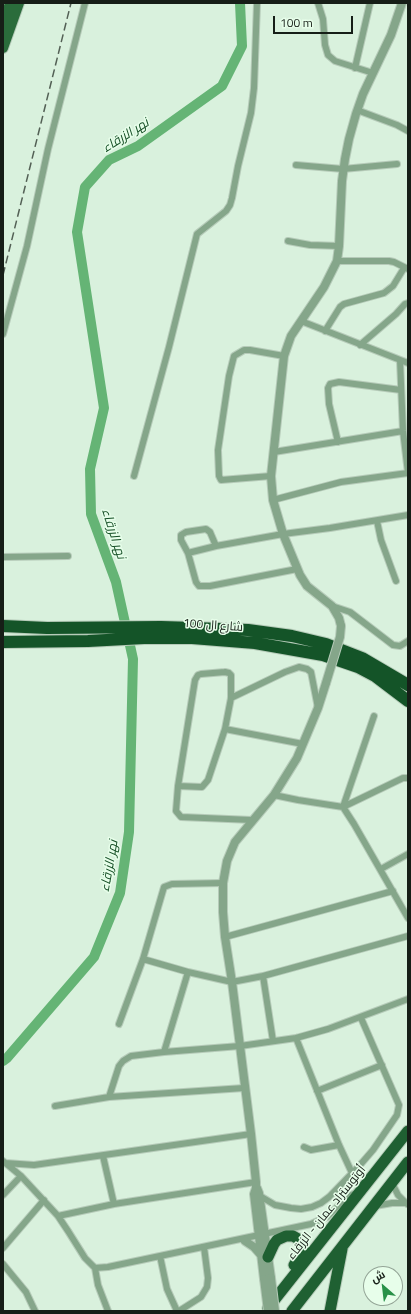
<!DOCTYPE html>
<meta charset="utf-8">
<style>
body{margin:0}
#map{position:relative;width:411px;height:1314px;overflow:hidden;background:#d9f1dd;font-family:"Titillium Web",Cairo,sans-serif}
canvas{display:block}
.frame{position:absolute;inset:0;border:4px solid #161e17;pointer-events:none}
.north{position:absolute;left:363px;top:1266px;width:40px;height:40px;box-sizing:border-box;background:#e7feea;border:1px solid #93a496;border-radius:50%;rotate:332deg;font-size:11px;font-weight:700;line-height:16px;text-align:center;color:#161e17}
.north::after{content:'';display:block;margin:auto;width:14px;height:18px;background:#289148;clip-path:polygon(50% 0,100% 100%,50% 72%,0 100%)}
.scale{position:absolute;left:273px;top:16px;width:80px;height:18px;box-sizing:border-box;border:2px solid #161e17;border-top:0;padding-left:5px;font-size:12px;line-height:14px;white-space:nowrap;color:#161e17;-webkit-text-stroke:3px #e7feea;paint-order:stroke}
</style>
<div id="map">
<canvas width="411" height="1314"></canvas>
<div class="frame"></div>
<div class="north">ش</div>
<div class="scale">100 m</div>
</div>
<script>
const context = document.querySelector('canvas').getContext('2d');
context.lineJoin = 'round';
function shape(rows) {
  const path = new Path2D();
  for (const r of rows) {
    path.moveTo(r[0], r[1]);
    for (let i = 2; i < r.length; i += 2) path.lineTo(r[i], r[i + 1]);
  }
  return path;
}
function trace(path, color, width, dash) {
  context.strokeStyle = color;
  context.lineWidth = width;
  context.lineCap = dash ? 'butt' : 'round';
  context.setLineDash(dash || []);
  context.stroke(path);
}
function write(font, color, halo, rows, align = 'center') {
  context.font = font + ' "Titillium Web",Cairo,sans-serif';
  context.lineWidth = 3;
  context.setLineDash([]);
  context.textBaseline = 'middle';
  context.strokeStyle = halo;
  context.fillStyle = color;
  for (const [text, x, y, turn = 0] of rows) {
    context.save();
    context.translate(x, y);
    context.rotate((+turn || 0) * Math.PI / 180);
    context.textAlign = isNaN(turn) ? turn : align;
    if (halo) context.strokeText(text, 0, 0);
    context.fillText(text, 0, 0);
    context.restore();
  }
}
trace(shape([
 [3,1061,7,1058,94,957,120,893,129,832,133,659,116,582,91,514,90,469,104,408,77,232,85,187,109,160,138,146,222,86,242,46,240,3]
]), '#65b475', 10);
const minor = shape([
 [318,3,323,19,325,45,328,55,335,61,373,73],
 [355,68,370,3],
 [357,110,397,125,408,131],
 [296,165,343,169,397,164],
 [288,241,310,245,339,246],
 [337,261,389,261,394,262,408,269],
 [301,321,408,363],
 [325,331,340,307,344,304,384,293,393,286,404,268],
 [3,334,27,246,48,149,85,3],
 [360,345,396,314,405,304,408,303],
 [338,442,329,404,328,388,330,384,339,382,401,390],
 [274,452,403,431],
 [134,476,169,347,197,234,226,211,230,205,232,198,238,166,251,113,254,88,257,3],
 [271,476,221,480,219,476,218,450,229,376,234,356,244,350,250,350,284,356],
 [273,500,341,482,408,473,403,431,400,360],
 [377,521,381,540,396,581],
 [216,546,210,532,206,529,186,532,181,535,181,540,188,553,196,582,199,586,210,586,297,569],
 [188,553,216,546,283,534,330,528,408,515],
 [3,557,68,556],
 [332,606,350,612,393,645,400,646,408,641],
 [225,672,229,673,231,675,231,698,225,729,208,780,202,787,178,786,195,680,198,675,201,674,225,672],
 [231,698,285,672,299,667,307,669,311,672,318,708],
 [225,729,303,744],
 [178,786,176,811,181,817,252,820],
 [274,795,298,800,343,807,354,824,408,918],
 [343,807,374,716],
 [343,807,403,778,408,778],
 [381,869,408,854],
 [225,937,393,891],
 [143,959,188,972,232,982,263,976,408,936],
 [263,976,273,1041],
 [119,1024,143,959,164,887,172,884,223,883],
 [296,1038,339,1145,352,1173],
 [164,1052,188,972],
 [317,1091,382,1065],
 [109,1097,119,1066,123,1061,131,1056,164,1052,240,1046,296,1038,328,1029,408,999],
 [55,1106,109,1097,244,1088],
 [304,1147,311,1150,339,1145],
 [103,1156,114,1204],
 [3,1161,21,1176,58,1216,68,1231,85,1258,95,1268,108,1267,311,1224,327,1217,347,1197,356,1193],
 [5,1163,34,1165,251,1134],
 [392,1183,398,1195,407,1204],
 [3,1195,21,1176],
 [260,1196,275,1205,291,1208,301,1209,312,1207,321,1203,329,1197,360,1165,373,1150,397,1115,399,1105,361,1018],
 [375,1206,392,1203,405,1203],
 [58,1216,114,1204,256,1182],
 [3,1248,44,1200],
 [160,1256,167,1289,177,1311],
 [3,1264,26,1292,35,1311],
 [95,1268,98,1285,108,1311],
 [179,1311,201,1297,207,1287,208,1278,204,1247]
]);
const tertiary = shape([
 [341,626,339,618,332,606,307,586,300,575,283,534,273,500,271,476,284,356,291,336,324,287,337,261,339,246,342,181,345,159,349,139,356,114,363,94,391,35,402,3],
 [257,1188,259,1193,271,1278],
 [245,1241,254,1247,261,1255],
 [264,1279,254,1194,256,1188,256,1182,251,1134,232,982,225,937,223,912,223,883,227,861,235,842,274,795,297,758,318,708,326,683]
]);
const primary = shape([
 [3,26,10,3],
 [3,48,19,3]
]);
const trunk = shape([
 [268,1257,274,1244,277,1240,286,1236,293,1236,300,1240,303,1248,302,1253,294,1265],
 [268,1308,408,1131],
 [292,1311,408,1162],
 [330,1311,342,1249]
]);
const motorway = shape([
 [3,626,47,628,161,627,194,628,248,630,292,636,326,644,362,658,408,685],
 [3,642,88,641,144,638,192,638,255,643,323,655,358,667,375,676,408,701]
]);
trace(minor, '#b6cbb9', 8);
trace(tertiary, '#b6cbb9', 10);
trace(primary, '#b6cbb9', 12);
trace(trunk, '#b6cbb9', 13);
trace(motorway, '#b6cbb9', 14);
trace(minor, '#85a68a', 6);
trace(tertiary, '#85a68a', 8);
trace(primary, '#2a6c3b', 10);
trace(trunk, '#1f6032', 11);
trace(motorway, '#145428', 12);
trace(shape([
 [3,275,71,3]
]), '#536055', 1.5, [8, 4]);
const tertiaryBridge = shape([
 [326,683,340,637,341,626],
 [271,1278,275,1311],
 [264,1279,268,1311]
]);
trace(tertiaryBridge, '#b6cbb9', 10, []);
trace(tertiaryBridge, '#85a68a', 8);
write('12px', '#161e17', '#e7feea', [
 ["شارع ال 100",213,626,4],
 ["أوتوستراد عمان - الزرقاء",327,1213,-51]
]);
write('italic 13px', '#175027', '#e7feea', [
 ["نهر الزرقاء",126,136,-32],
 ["نهر الزرقاء",113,534,72],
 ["نهر الزرقاء",110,866,-80]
]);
</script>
